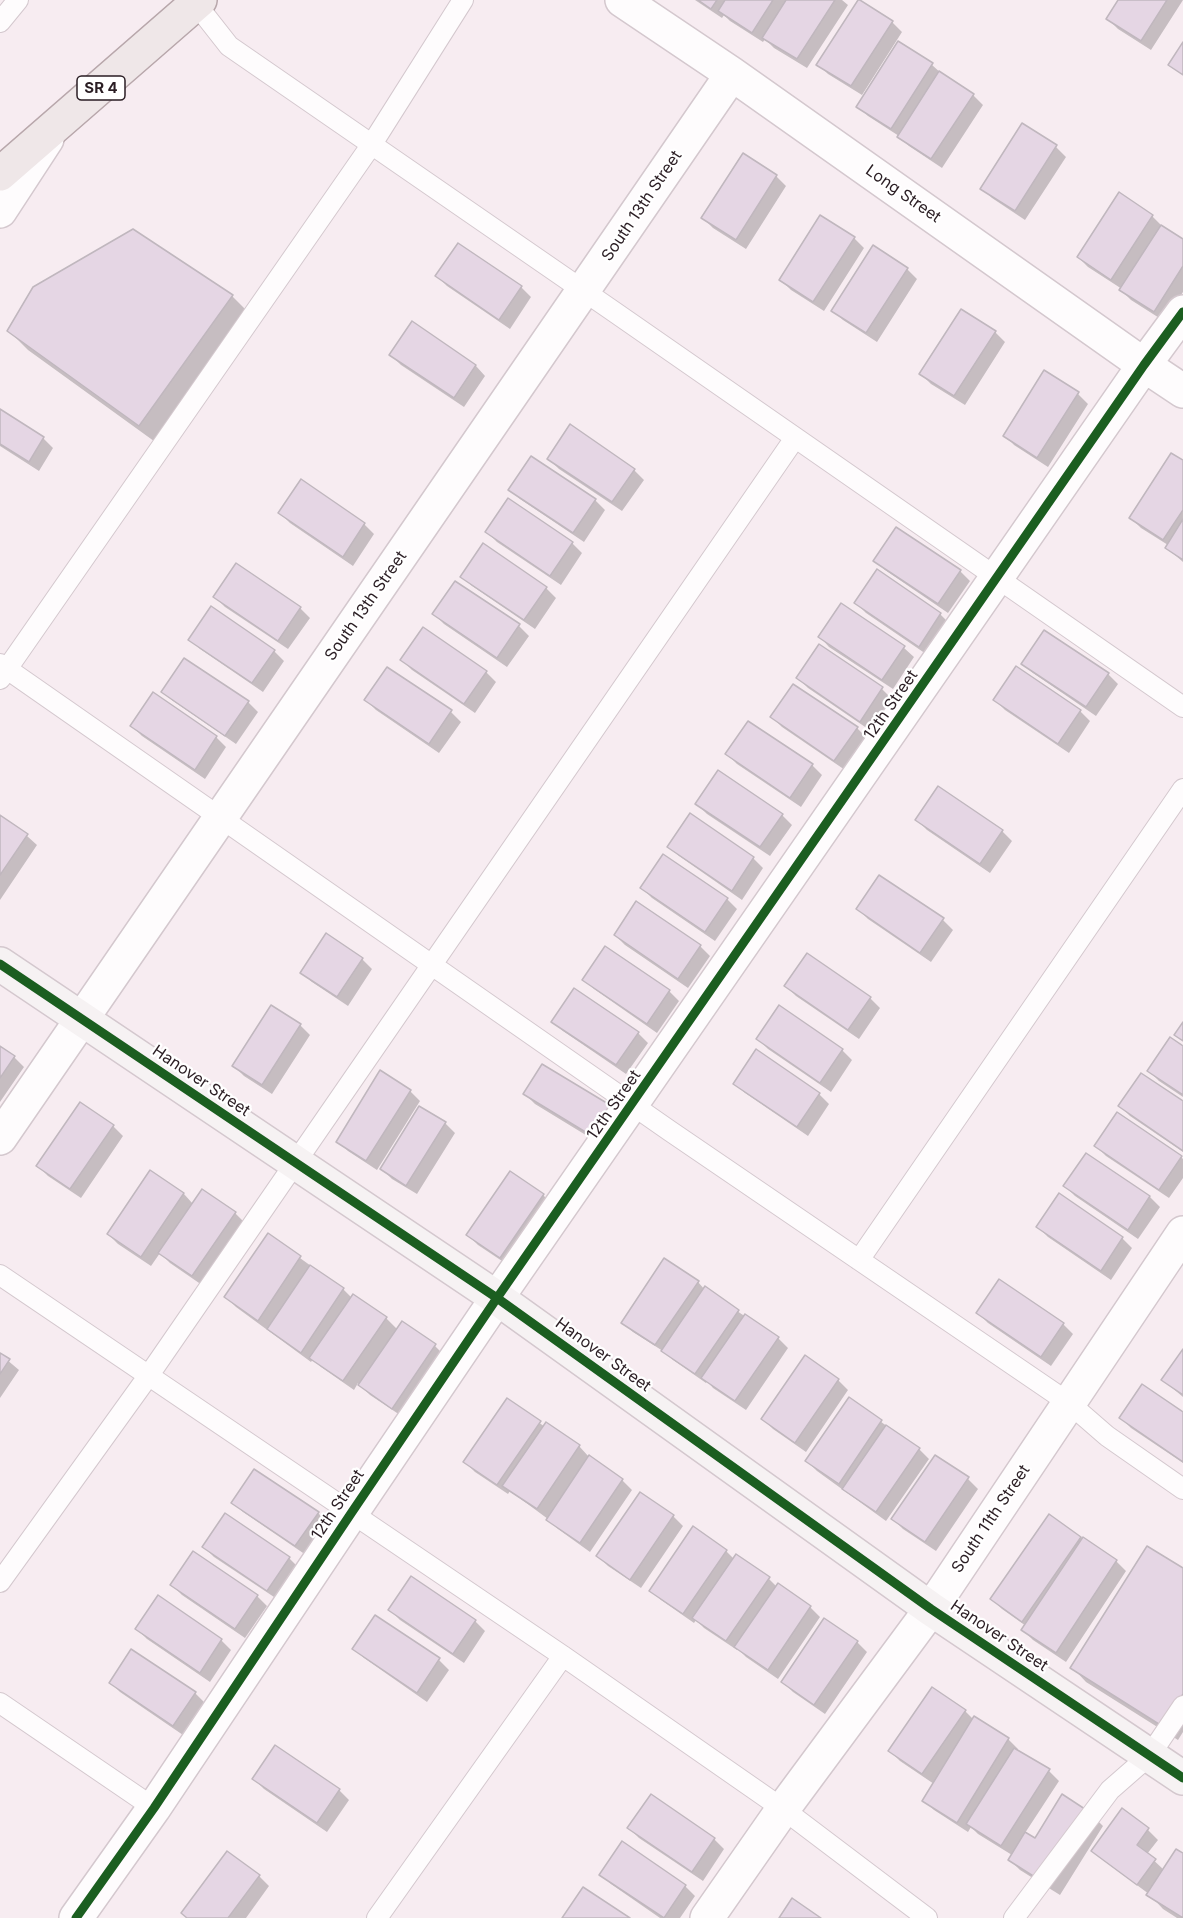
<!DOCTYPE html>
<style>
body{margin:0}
canvas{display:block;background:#f7ecf1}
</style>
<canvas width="1183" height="1918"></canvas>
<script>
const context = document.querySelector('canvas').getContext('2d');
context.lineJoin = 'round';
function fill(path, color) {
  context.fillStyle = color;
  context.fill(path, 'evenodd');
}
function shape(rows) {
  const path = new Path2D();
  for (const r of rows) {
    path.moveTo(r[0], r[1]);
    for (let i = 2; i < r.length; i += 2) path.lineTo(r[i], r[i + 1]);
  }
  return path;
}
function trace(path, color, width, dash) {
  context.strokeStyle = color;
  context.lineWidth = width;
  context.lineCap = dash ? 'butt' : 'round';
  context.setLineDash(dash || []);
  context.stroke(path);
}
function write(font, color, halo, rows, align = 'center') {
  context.font = font + ' Inter,sans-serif';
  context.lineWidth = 4.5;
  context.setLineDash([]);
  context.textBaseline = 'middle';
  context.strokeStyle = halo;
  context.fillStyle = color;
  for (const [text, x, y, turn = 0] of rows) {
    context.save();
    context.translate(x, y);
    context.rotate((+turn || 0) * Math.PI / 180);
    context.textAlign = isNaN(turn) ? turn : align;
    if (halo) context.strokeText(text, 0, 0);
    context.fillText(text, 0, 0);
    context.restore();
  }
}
fill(shape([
 [695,0,842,0,848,5,807,68,774,48,765,39,763,42,730,21,724,15,722,18],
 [1120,0,1183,0,1151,50,1118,29,1108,19],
 [892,22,902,32,862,95,828,74,818,64],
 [932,65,942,74,973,95,983,105,942,168,909,146,899,136,868,116,858,106],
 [1056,147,1066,157,1025,220,992,198,982,188],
 [743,155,776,176,786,186,746,249,713,228,703,218],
 [1152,216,1162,226,1162,227,1183,241,1183,292,1164,321,1131,300,1121,290,1122,289,1088,267,1078,257],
 [854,238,864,248,824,311,791,290,781,280],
 [458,245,521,287,531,297,510,329,447,286,437,276],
 [907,269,917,279,877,342,843,320,833,310],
 [232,296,251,315,158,444,28,350,9,331],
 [995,332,1005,342,965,405,931,384,921,374],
 [391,355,476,366,485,376,464,407,401,365],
 [1045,372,1078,394,1088,404,1048,467,1014,445,1005,435],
 [0,411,43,438,53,448,39,471,0,446],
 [531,458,595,500,605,510,584,542,520,499,510,489],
 [549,459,634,470,644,480,622,511,559,469],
 [1183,462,1183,562,1167,548,1168,545,1141,528,1131,518],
 [301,481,364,524,374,534,353,566,290,523,280,513],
 [487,532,572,543,582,553,561,585,497,542],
 [875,561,960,571,970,581,948,613,885,570],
 [877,572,940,614,950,624,929,656,866,613,856,603],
 [462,576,546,588,556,598,535,629,472,586],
 [215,597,300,608,310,618,288,649,225,607],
 [841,605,904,648,914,657,893,689,829,647,820,637],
 [211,608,274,651,284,661,263,692,200,649,190,639],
 [434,614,519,626,529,636,507,667,444,624],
 [1045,632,1108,674,1118,684,1096,716,1033,673,1023,663],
 [819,646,882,689,892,699,871,731,808,688,798,678],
 [402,660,486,672,496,682,475,713,412,670],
 [1017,669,1080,711,1090,721,1069,753,1005,710,995,700],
 [163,692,248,702,258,712,236,744,173,701],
 [153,694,216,737,226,747,205,779,142,736,132,726],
 [366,700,451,712,461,722,439,753,376,710],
 [772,717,857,728,867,738,845,770,782,727],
 [727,754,812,765,822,775,801,807,737,764],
 [697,804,782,815,792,825,770,856,707,814],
 [0,817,27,836,37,845,0,900],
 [917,820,1002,831,1012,841,990,873,927,830],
 [669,846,753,858,763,868,742,900,679,856],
 [642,888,727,899,737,909,715,941,652,898],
 [858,909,943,920,953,930,931,962,868,919],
 [615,935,700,946,710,956,688,988,625,945],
 [807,955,870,998,880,1008,859,1039,796,996,786,986],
 [362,959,372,969,348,1006,312,982,302,973],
 [584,979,669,991,679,1001,657,1033,594,989],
 [553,1021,638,1033,648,1043,626,1074,563,1031],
 [300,1025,310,1035,272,1094,244,1076,234,1066],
 [758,1039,842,1050,852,1060,831,1092,768,1049],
 [0,1048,14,1057,24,1067,0,1102],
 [1183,1048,1183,1097,1159,1081,1149,1071],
 [756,1051,819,1094,829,1104,808,1136,745,1093,735,1084],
 [543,1066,607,1148,535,1104,525,1094],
 [381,1073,410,1091,420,1101,377,1170,348,1151,338,1141],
 [1183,1103,1183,1152,1130,1116,1120,1106],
 [81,1104,113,1126,123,1136,81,1198,48,1176,38,1166],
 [445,1123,455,1133,417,1194,392,1179,382,1169],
 [1096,1146,1181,1157,1183,1159,1183,1178,1169,1198,1106,1156],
 [1086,1155,1150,1197,1160,1207,1138,1239,1075,1196,1065,1186],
 [151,1172,184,1194,193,1204,235,1213,245,1223,202,1285,170,1263,160,1253,151,1266,118,1244,108,1234],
 [511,1173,543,1195,553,1205,511,1267,478,1245,468,1235],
 [1059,1195,1122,1238,1132,1248,1111,1280,1048,1237,1038,1227],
 [268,1235,343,1289,352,1298,354,1296,386,1318,398,1330,403,1323,435,1346,445,1356,403,1417,370,1395,358,1383,354,1390,321,1367,313,1359,311,1362,236,1307,226,1297],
 [698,1282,705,1290,778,1338,788,1348,746,1410,713,1388,707,1381,706,1383,673,1360,666,1353,633,1332,623,1322],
 [978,1313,1063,1324,1073,1334,1051,1366,988,1323],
 [1183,1351,1183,1397,1163,1380],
 [0,1354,19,1370,0,1398],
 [838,1380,848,1390,806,1452,773,1429,763,1419],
 [849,1399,919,1449,929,1459,886,1521,817,1471,807,1461],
 [508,1400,545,1427,579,1446,589,1457,622,1480,632,1490,590,1552,558,1529,548,1519,510,1491,508,1494,475,1472,465,1462],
 [1183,1414,1183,1463,1131,1428,1121,1418],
 [968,1479,978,1489,936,1551,903,1529,893,1519],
 [233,1502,318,1513,328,1523,306,1555,243,1512],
 [673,1516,683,1526,641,1588,608,1566,598,1556],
 [1050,1516,1083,1541,1116,1561,1126,1571,1066,1662,1033,1640,1023,1630,1026,1626,1002,1609,992,1599],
 [204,1547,289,1558,299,1568,277,1599,214,1557],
 [726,1551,734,1559,736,1556,769,1579,777,1587,778,1585,810,1607,820,1617,778,1679,746,1657,738,1649,737,1650,704,1628,696,1620,694,1623,661,1600,651,1590],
 [1183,1570,1183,1732,1178,1740,1086,1682,1072,1667],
 [412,1578,475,1621,485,1631,464,1663,400,1620,390,1610],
 [172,1585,257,1596,267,1606,245,1638,182,1595],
 [375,1617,439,1660,449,1670,427,1702,364,1658,354,1648],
 [825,1620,857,1642,867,1652,825,1714,793,1692,783,1682],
 [137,1629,221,1640,231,1650,210,1682,147,1639],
 [132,1651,195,1693,205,1703,183,1735,120,1692,110,1682],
 [965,1711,973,1719,1008,1739,1018,1749,1017,1751,1049,1771,1059,1781,1025,1833,1035,1840,1093,1816,1103,1826,1060,1895,1020,1870,1010,1860,1012,1855,978,1834,971,1827,968,1832,934,1810,924,1800,934,1784,900,1761,890,1751],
 [254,1779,339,1790,349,1800,327,1832,264,1789],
 [1122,1810,1148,1830,1158,1840,1147,1854,1164,1870,1183,1855,1183,1918,1177,1918,1163,1909,1149,1894,1103,1860,1093,1850],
 [629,1828,714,1839,724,1849,703,1881,639,1838],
 [227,1853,260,1877,269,1886,246,1918,188,1918],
 [601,1874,685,1886,695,1896,680,1918,660,1918,611,1884]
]), '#0003');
const building = shape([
 [698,0,717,0,711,9,698,0],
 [725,0,773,0,752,33,718,11,725,0],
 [786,0,835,0,797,59,762,38,786,0],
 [858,0,860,0,893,21,851,86,816,65,858,0],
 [1118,0,1167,0,1141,41,1106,19,1118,0],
 [898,41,933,63,891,129,856,107,898,41],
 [1183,42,1183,75,1168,65,1183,42],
 [939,71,974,94,931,159,897,137,939,71],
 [1022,123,1057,145,1015,211,980,189,1022,123],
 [743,153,777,175,736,240,701,218,743,153],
 [1119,192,1153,215,1111,280,1077,257,1119,192],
 [820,215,855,237,813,302,779,280,820,215],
 [1161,225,1183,239,1183,266,1154,312,1119,290,1161,225],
 [133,229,233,295,139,426,7,331,33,287,133,229],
 [458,243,522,286,499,320,435,276,458,243],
 [873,245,908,268,866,333,831,311,873,245],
 [961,309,996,331,954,396,919,374,961,309],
 [412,321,476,365,454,398,389,355,412,321],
 [1044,370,1079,392,1037,458,1003,436,1044,370],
 [0,409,44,437,29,462,0,444,0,409],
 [570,424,635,469,612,502,547,459,570,424],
 [1171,453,1183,460,1183,510,1163,540,1129,518,1171,453],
 [531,456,596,499,573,533,508,490,531,456],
 [301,479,365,523,343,557,278,513,301,479],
 [508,498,573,542,550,576,485,532,508,498],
 [1183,519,1183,560,1165,548,1183,519],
 [896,527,961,570,938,604,873,561,896,527],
 [483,543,547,587,524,620,460,577,483,543],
 [236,563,301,607,278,641,213,597,236,563],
 [877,569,941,613,919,647,854,603,877,569],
 [455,581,520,624,497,658,432,614,455,581],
 [841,603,905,646,882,680,818,637,841,603],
 [211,606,275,650,252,683,188,640,211,606],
 [423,627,487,671,464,704,400,660,423,627],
 [1044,630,1109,673,1086,707,1021,664,1044,630],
 [819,644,883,687,860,722,796,678,819,644],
 [184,658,249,701,225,736,161,692,184,658],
 [1016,666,1081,710,1058,744,993,700,1016,666],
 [387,667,452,710,429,744,364,700,387,667],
 [793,684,858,727,834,761,770,717,793,684],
 [153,692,217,736,195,770,130,726,153,692],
 [748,721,813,764,790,798,725,754,748,721],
 [718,770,783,814,760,847,695,804,718,770],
 [938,786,1003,830,980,864,915,820,938,786],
 [690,813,754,857,732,891,667,847,690,813],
 [0,815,28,834,0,875,0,815],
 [663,854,728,898,705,932,640,888,663,854],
 [879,875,944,918,920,953,856,909,879,875],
 [636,901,701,945,678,979,614,935,636,901],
 [326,933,363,958,337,997,300,973,326,933],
 [605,946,670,990,647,1024,582,980,605,946],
 [807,953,871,997,848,1030,784,986,807,953],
 [574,988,639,1032,616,1065,551,1022,574,988],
 [271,1005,301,1024,262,1085,232,1066,271,1005],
 [779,1005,843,1049,820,1083,756,1039,779,1005],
 [1183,1022,1183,1041,1174,1035,1183,1022],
 [1170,1037,1183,1046,1183,1095,1147,1071,1170,1037],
 [0,1046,15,1056,0,1078,0,1046],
 [756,1049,820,1093,797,1127,733,1084,756,1049],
 [542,1064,615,1108,597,1139,523,1094,542,1064],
 [380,1070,411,1090,366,1161,336,1142,380,1070],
 [1141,1073,1183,1101,1183,1151,1118,1106,1141,1073],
 [80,1102,114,1125,70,1189,36,1166,80,1102],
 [419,1106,446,1122,406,1186,380,1169,419,1106],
 [1117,1112,1182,1156,1159,1190,1094,1146,1117,1112],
 [1086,1153,1150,1196,1128,1230,1063,1186,1086,1153],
 [150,1170,184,1193,141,1257,107,1234,150,1170],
 [510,1171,544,1194,500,1258,466,1235,510,1171],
 [202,1189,236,1212,192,1276,158,1253,202,1189],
 [1059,1193,1123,1237,1101,1271,1036,1227,1059,1193],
 [268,1233,301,1256,258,1321,224,1297,268,1233],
 [664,1258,699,1281,655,1345,621,1323,664,1258],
 [310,1265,344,1288,301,1353,267,1329,310,1265],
 [999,1279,1064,1323,1041,1357,976,1313,999,1279],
 [705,1286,739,1310,695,1374,661,1351,705,1286],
 [353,1294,387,1317,343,1381,309,1358,353,1294],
 [745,1314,779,1337,735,1401,701,1378,745,1314],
 [402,1321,436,1344,392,1409,358,1385,402,1321],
 [1183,1349,1183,1395,1161,1380,1183,1349],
 [0,1353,10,1359,0,1374,0,1353],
 [805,1355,839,1379,795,1443,761,1419,805,1355],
 [1142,1384,1183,1412,1183,1462,1119,1418,1142,1384],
 [849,1397,882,1420,839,1484,805,1461,849,1397],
 [507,1398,541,1421,497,1485,463,1462,507,1398],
 [546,1422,580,1445,537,1509,502,1486,546,1422],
 [886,1425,920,1448,876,1512,842,1489,886,1425],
 [589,1455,623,1479,580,1543,546,1520,589,1455],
 [935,1455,969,1477,925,1542,891,1519,935,1455],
 [254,1469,319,1512,295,1546,231,1503,254,1469],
 [640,1492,674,1515,630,1580,596,1556,640,1492],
 [225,1513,290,1557,267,1591,202,1547,225,1513],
 [1049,1514,1081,1537,1022,1622,990,1599,1049,1514],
 [693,1526,727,1550,683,1614,649,1591,693,1526],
 [1083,1537,1117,1560,1056,1653,1021,1630,1083,1537],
 [1147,1546,1183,1568,1183,1694,1162,1726,1070,1668,1147,1546],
 [193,1551,258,1595,235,1629,170,1585,193,1551],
 [736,1554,770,1577,726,1641,692,1618,736,1554],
 [411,1576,476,1620,453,1654,388,1610,411,1576],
 [778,1583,811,1606,768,1670,734,1647,778,1583],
 [158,1595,222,1639,200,1673,135,1629,158,1595],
 [375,1615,440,1658,417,1693,352,1649,375,1615],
 [824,1618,858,1641,814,1705,781,1682,824,1618],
 [131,1649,196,1692,173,1726,109,1683,131,1649],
 [932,1687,966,1710,922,1774,888,1751,932,1687],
 [974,1716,1009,1738,957,1823,922,1801,974,1716],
 [275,1745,340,1789,317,1823,252,1779,275,1745],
 [1014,1748,1050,1769,1001,1846,966,1824,1014,1748],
 [651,1794,715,1838,692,1872,627,1828,651,1794],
 [1062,1794,1094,1815,1049,1886,1008,1860,1025,1832,1035,1838,1062,1794],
 [1122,1808,1149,1828,1137,1845,1156,1859,1137,1885,1091,1851,1122,1808],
 [622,1841,686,1885,664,1918,599,1875,622,1841],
 [1176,1849,1183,1853,1183,1918,1146,1895,1176,1849],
 [227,1851,260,1875,228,1918,187,1918,181,1913,227,1851],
 [583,1887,630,1918,562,1918,583,1887],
 [792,1898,821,1918,779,1918,792,1898]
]);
fill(building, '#e5d6e4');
trace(building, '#c0b7be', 1.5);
const lane = shape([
 [196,4,229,46,613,311,1183,707],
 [0,22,18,0],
 [0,664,670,1131,1069,1403,1107,1436,1183,1489],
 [0,679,372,144,463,0],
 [859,1260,1183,789],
 [0,1275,563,1656,783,1809,927,1918],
 [0,1582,149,1375,795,438],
 [0,1703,154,1808],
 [377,1918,563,1656],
 [1014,1918,1110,1790,1150,1755,1183,1706]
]);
const street = shape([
 [622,0,732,74,1144,365,1183,391],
 [0,211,47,139],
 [0,1138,732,74],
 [76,1918,154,1808,352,1512,497,1298,1144,365,1183,312],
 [707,1918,783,1809,931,1609,1183,1233]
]);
const secondary = shape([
 [0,964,497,1298,931,1609,1183,1778]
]);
const primary = shape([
 [0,174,200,0]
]);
trace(lane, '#d4c8ce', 22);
trace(street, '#d4c8ce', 36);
trace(secondary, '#d4c8ce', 36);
trace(primary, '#b8a7ab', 36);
trace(lane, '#fefcfd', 20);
trace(street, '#fefcfd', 33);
trace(secondary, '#f6f2f3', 33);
trace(primary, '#efe7e8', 33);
trace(shape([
 [0,964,497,1298,931,1609,1183,1778],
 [76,1918,154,1808,352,1512,497,1298,1144,365,1183,312]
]), '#1b5e20', 9);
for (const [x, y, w] of [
 [101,88,48]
]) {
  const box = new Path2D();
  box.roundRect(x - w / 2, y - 12, w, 24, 4.5);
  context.fillStyle = '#fff';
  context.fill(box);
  trace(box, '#2a1d23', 1.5);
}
write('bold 15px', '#2a1d23', null, [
 ["SR 4",101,88]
]);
write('16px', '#2a1d23', '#fff', [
 ["Long Street",903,194,35],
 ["South 13th Street",642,206,-56],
 ["South 13th Street",366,606,-55],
 ["12th Street",891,705,-55],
 ["Hanover Street",201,1081,34],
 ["12th Street",614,1105,-55],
 ["Hanover Street",603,1355,36],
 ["12th Street",338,1505,-56],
 ["South 11th Street",991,1519,-56],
 ["Hanover Street",999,1636,34]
]);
</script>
